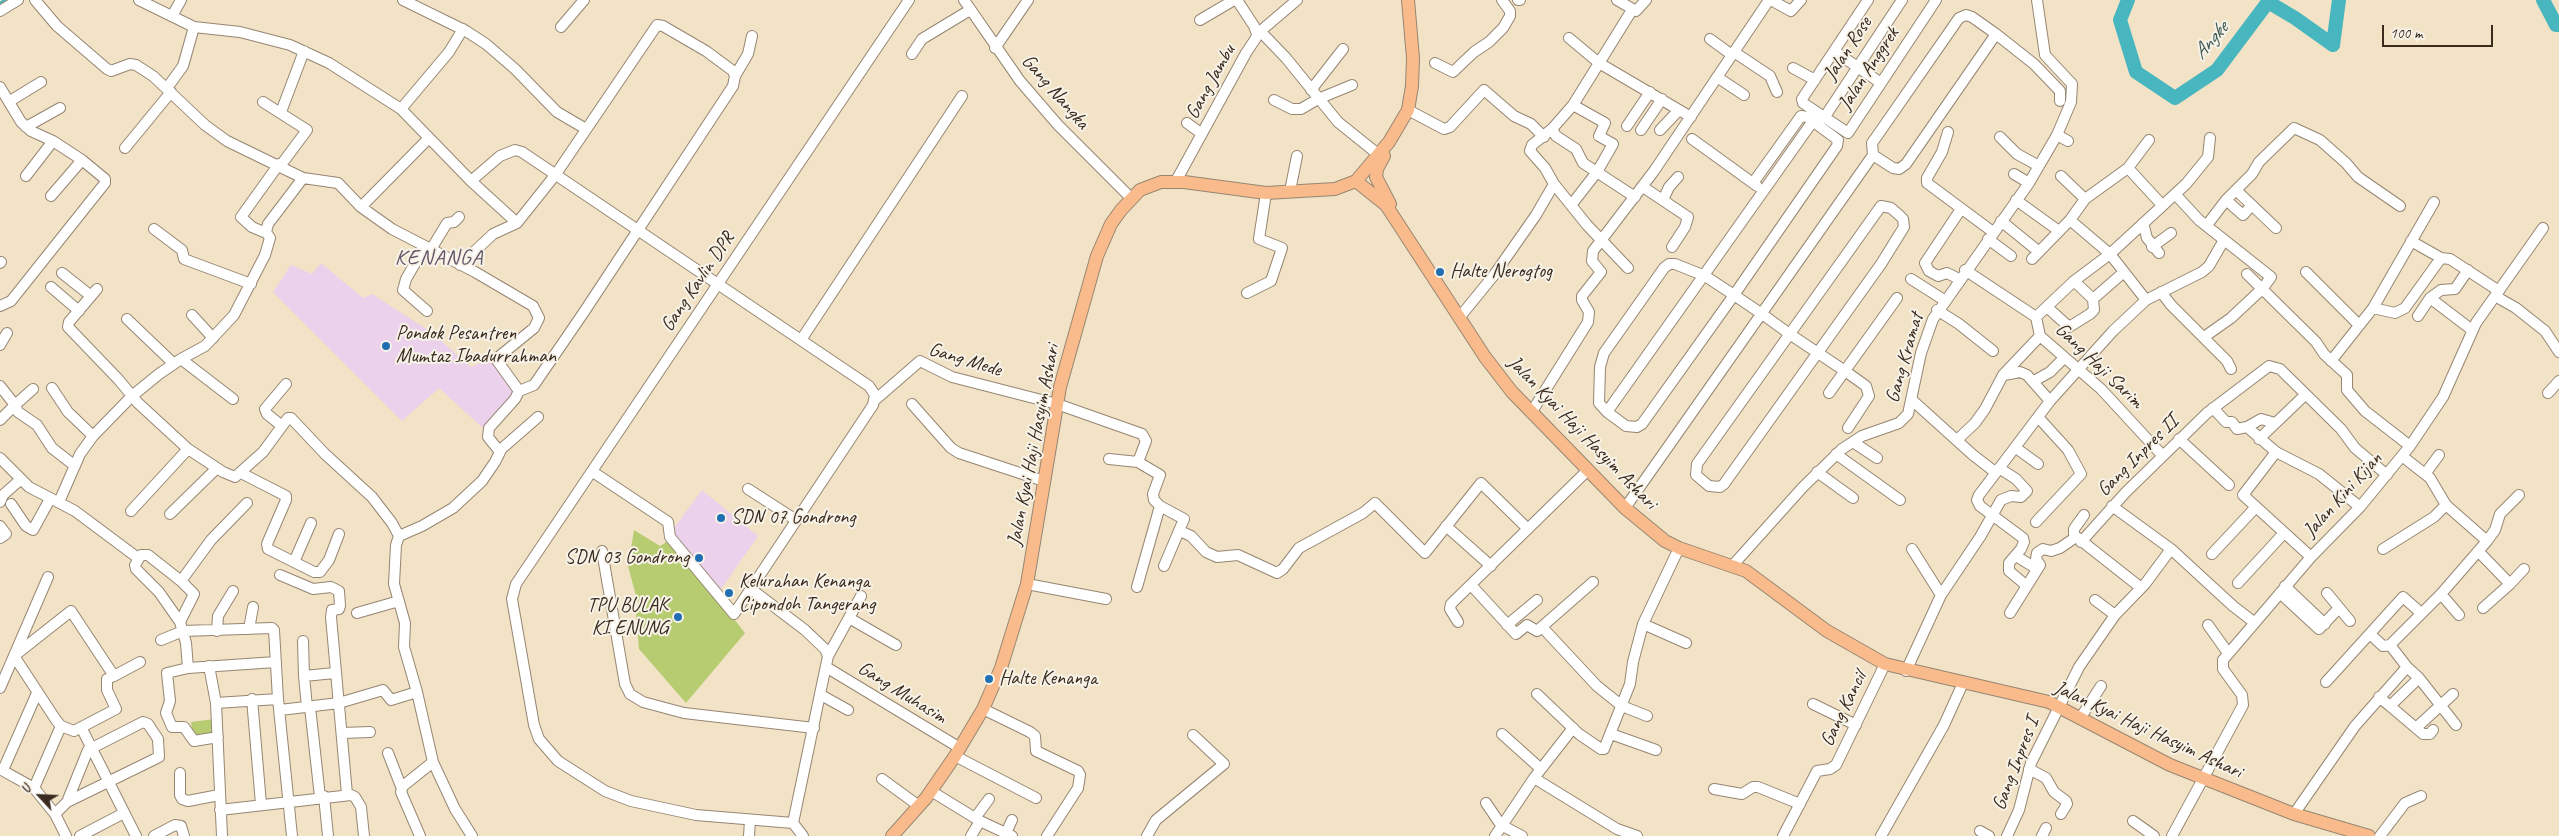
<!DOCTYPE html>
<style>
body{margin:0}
#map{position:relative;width:2559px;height:836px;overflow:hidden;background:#f2e2c6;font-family:Caveat,sans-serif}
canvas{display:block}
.north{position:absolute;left:15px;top:771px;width:50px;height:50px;-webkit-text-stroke:4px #f7f3e8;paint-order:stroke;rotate:295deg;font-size:14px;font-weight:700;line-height:20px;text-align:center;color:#3b2a1e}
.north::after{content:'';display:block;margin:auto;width:18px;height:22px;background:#3b2a1e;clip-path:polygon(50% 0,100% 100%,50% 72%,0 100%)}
.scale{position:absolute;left:2382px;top:25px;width:111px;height:22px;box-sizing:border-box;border:2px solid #3b2a1e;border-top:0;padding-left:6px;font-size:15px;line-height:18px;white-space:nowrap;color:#3b2a1e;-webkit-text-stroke:4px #f7f3e8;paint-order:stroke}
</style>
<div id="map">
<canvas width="2559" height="836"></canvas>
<div class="north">U</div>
<div class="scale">100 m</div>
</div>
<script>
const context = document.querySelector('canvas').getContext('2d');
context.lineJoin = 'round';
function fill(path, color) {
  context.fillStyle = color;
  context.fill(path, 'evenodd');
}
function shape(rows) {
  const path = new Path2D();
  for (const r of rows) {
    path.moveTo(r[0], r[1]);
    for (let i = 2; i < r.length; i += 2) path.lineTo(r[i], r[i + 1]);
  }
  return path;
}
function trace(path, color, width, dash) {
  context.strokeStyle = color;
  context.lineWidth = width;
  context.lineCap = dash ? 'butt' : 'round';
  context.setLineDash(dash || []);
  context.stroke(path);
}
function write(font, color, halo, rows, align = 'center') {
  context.font = font + ' Caveat,sans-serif';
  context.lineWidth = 4;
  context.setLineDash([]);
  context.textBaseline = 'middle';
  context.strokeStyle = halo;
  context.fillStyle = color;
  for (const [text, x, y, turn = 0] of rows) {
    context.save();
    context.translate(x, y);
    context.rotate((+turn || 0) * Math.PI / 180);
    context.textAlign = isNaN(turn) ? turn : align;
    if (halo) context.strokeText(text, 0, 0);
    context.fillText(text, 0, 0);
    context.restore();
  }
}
fill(shape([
 [321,263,363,298,372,294,431,332,471,367,490,359,516,393,484,429,439,388,402,421,273,292,291,265,312,274],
 [702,490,758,536,719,592,669,535]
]), '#ebd1eb');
fill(shape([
 [634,530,660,546,671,539,745,633,686,703,639,649,636,614,639,607,628,566],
 [215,719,217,735,193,738,191,722]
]), '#b7cc71');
trace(shape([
 [0,3,5,0]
]), '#47b6be', 2.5);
trace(shape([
 [2128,0,2120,20,2136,72,2175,98,2217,70,2268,2,2295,18,2333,45,2339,0],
 [2543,0,2556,25,2559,25]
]), '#47b6be', 14);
const minor = shape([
 [35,0,57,26,107,69,111,71,130,64,136,65,153,76,205,125,227,141,303,178,338,183,361,207,392,229,475,272,533,306,539,318,534,328,496,359,519,391],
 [139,0,194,27,240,32,290,45,329,63,401,109,471,181,517,223],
 [403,0,466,31,486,44,515,69,557,112,586,129],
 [964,0,1020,81,1058,125,1131,198],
 [1518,0,1520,0],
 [1617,0,1636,11,1646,0],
 [1771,0,1791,11,1801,0],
 [1868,0,1802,99,1803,103,1848,133,1936,0],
 [0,11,18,0],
 [172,16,181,0],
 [1200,20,1234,0],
 [561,27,584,0],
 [1261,32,1286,58,1338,122,1379,155],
 [1257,34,1297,0],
 [1996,34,2034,64,2060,91,2060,101],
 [1569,38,1599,63,1691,117],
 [1710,39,1732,55],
 [995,48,1028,0],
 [1834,51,1881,83],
 [1734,52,1770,76,1777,92],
 [912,54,922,39,970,10],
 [1435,63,1453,72,1474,52,1489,42,1503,28,1510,16,1510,11,1502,0],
 [1793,68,1815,80],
 [1717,77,1744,95],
 [0,87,21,122,31,131,53,141,82,160,105,179,105,183,11,301,0,306],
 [167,88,183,66,194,27],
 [1311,90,1343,49],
 [1274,100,1292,109,1301,109,1318,99,1352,85],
 [10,101,41,82],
 [263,102,307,130,281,165],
 [401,109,449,52,463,29],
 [1408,110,1444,129,1450,127,1484,90,1514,116,1531,124,1544,137],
 [281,112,304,51],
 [1824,118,1902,0],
 [1187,123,1202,134],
 [1627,126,1650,92],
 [26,127,60,108],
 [1552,129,1556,136,1576,149,1583,163,1635,197],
 [1641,130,1662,99],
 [1660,130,1679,110],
 [1948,132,1942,152,1927,178,1927,183,1993,232],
 [2057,135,2068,141],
 [2000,137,2017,154,2039,166],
 [1692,139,1757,186],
 [125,148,171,92],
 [2128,168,2162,205],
 [2014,174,2029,183],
 [26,176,53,141],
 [2061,176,2085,199],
 [471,181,500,156,515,150,522,152,869,386,875,395,873,405,734,614,670,537,668,522,593,472],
 [1176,181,1246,53,1256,38,1257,34,1254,26,1237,0],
 [1753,183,1801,116,1807,117,1838,140,1837,146,1734,295,1642,424,1637,427,1626,426,1607,412,1599,403,1600,367,1604,353,1664,268,1669,264,1675,264,1705,276,1734,295,1762,314,1791,335,1845,371,1866,386,1869,396,1848,428],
 [1643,187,1688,217,1685,227,1672,247],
 [2236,190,2276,228],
 [1290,191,1297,156],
 [2175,194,2199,220,2271,277,2263,288,2231,318,2204,337],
 [51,196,82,160],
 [1663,200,1669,187,1678,177],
 [2016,200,2059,231],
 [2226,200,2243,215,2252,205],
 [1572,204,1597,172,1613,144,1599,136,1605,123,1573,105],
 [1881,206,1891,208,1899,215,1903,219,1904,227,1881,264,1724,484,1720,487,1709,486,1696,475,1697,464,1881,206],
 [361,207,429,138],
 [2070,220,2110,254,2146,300],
 [2001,221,2038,251],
 [2143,223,2147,238,2159,253],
 [2207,225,2226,200,2252,174,2259,162,2294,128,2320,140,2346,163,2358,177,2400,206],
 [154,229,182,250,184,259,251,284],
 [266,233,252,227,241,217,279,164],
 [1988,239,2011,256],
 [2411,241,2441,258,2450,259,2499,291],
 [2152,247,2171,233],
 [424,248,406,279,403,290,427,311],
 [430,251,447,223,454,222,459,217],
 [2032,259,2070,220,2085,199,2128,168,2149,140],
 [0,263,1,262],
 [460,265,493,234,517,223,556,174,657,25,663,26,706,51,733,71,735,76],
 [1628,268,1587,225,1554,184,1545,168,1530,151,1532,145,1552,129,1573,105,1632,10],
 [1965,270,2036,317,2040,336,2101,389,2162,455],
 [2306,272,2359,325],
 [62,273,91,296],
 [2247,274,2316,342,2324,354,2347,375,2347,390,2365,411,2410,446],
 [1911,279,1944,300],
 [1959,279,1947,273,1938,276,1929,271,1925,263,1961,209],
 [51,287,79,311],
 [97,289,69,322,68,327,118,379,138,403,188,449,223,472,235,477,263,452,288,418,291,418,325,454,372,497,392,523,399,536,396,545,394,584,405,623,404,647,417,692,433,762,455,809,472,836],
 [2161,292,2171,305,2227,361,2231,369],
 [1247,293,1271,281,1282,248,1259,239,1266,193],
 [2495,296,2516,308,2545,331,2559,352],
 [2430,298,2472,330],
 [2093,299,2124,272],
 [2047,307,2069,327,2090,314,2094,310,2093,299,2074,281],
 [2373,308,2395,313,2405,308,2441,258],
 [1937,310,1959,324,1993,351],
 [192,315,213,338],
 [2418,316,2430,298,2441,290,2455,289,2468,270],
 [2036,317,2074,281,2110,254,2186,184,2208,157,2210,138],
 [1459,318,1494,275,1536,215,1554,184],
 [127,319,173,363],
 [801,340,962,96],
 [0,345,7,333],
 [181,359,233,399],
 [2331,361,2373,308,2434,202],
 [2004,375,2020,372,2027,375,2050,401],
 [2034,381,2050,372,2064,358],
 [0,386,15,405,0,420],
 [52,388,68,412,93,436],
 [33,389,15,405,18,412,37,425,52,448,75,466],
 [1829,393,1897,298],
 [2548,393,2559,381],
 [875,400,920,361,952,377,1057,404,1142,434,1146,441,1138,462],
 [1912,400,1973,455,1995,472],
 [912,404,951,448,959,453,1044,481],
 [2213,408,2226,422,2232,422,2237,429,2247,427,2261,419,2275,423],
 [1607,412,1813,121],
 [1531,413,1588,322,1589,312,1582,300,1582,296,1601,272,1592,261,1593,251,1654,171,1769,0],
 [282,426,267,414,265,409,286,384],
 [2247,427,2276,452,2319,474,2360,507],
 [1958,439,1975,423,1985,409,2003,375,2040,336],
 [2179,439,2229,485],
 [2259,439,2305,395],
 [1853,442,1877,458],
 [2016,448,2038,464],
 [499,451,538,417],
 [2276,452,2243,495,2311,557],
 [1836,454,1900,500],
 [2402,456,2430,478,2446,505,2487,541],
 [0,458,29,487,75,511,138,558],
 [1109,459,1138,462,1160,475,1153,494,1154,500,1160,506,1184,519,1164,566],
 [1817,472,1853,498],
 [241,473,286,496,286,500,267,544,268,549,314,572,320,572,329,560,339,534],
 [2425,474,2439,455],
 [748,489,796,520],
 [0,502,3,495,20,480],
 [59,502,80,454,93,436,132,396,159,374,181,359,205,346,234,315,265,255,270,238,266,232,268,224,303,178],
 [11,504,26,526,33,530,50,499],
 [2112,506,2171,549,2233,606,2255,623],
 [1625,508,1873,155,1872,143,1877,136,1959,18,1966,15,1972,17,1996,34,1906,164,1899,169,1893,168,1873,155],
 [131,511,188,449],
 [170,514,217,468],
 [2084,515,2074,529,2074,535,2140,587],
 [2036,522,2081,474,2068,450,2038,417],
 [0,526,6,534,0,538],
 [1446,526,1491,566],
 [1180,531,1191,536,1206,552,1217,557,1238,555,1277,573,1283,569,1299,548,1363,513,1375,503,1425,553,1481,483,1528,529],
 [399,536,422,526,453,508,482,481,495,462,500,452,488,437,489,428,515,399,519,391,534,385,584,312,733,86,735,76,748,54,752,36],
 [2081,542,2126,492,2207,413,2269,366,2280,369,2341,429,2355,448,2387,475],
 [1912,549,1941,595],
 [2383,549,2434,517,2446,505],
 [602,551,625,684,630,694,643,702,684,713,814,728],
 [2478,551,2510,584,2483,608],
 [2212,554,2256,507],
 [2016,556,2037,569],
 [294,562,311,523],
 [1733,565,1803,487,1842,449,1862,436,1899,423,1908,414,1921,353,1933,319,2029,183,2057,135,2071,102,2072,84,2045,55,2037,0],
 [280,575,313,589,331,587,339,591,340,606,339,609,332,610,331,617,347,794],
 [181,581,211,540,247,503],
 [2238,583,2284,533],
 [1027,584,1106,599],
 [2510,584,2524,569],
 [1471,585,1516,634,1527,625,1537,631,1593,582],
 [2027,586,2009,571,2009,563,2021,549,2024,542,2023,538,1980,506,1977,500,1979,495,2050,401,2113,331,2146,300,2202,272,2209,266,2224,240],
 [2285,586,2325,624],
 [1137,587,1160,506],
 [751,589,805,630,825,649,828,656,793,823],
 [2280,593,2319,629,2339,608],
 [2327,593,2350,621],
 [2441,594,2459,615],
 [2095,600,2115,615],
 [357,613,399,601],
 [2010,613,2040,565,2036,559,2037,553,2043,549,2051,551,2060,548,2076,537],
 [849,618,896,645],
 [180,622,159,592,136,569,135,565,141,555,148,555,181,581,194,594,180,622,186,643,188,668],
 [1458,622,1450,609,1451,604,1588,470],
 [1643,624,1686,643],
 [1507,625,1537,600],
 [2208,625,2228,653],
 [1542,627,1597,686,1622,706,1647,716],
 [249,629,253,607],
 [217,631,218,616,233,591],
 [2370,634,2383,646,2390,645],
 [161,640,183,631,272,628,274,630,278,699,292,836],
 [303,641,304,676],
 [828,656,861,596],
 [209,666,216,703,222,836],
 [826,667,960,748],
 [2407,667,2419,678,2456,725],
 [1906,671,1941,595,1980,537,2001,500,2011,496,2021,497,2027,491,2016,479,1999,468],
 [114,676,71,611,14,656,56,720,61,726,74,731,116,709,107,690,107,679,114,676,140,662],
 [2326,682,2403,597,2421,613],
 [0,688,48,577],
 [1537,694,1579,734,1601,749,1604,749,1630,684,1633,662,1643,624,1679,548],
 [821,695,848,710],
 [2379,697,2390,706,2419,678],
 [252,699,261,804],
 [216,703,278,699],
 [1813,704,1856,725],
 [2390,706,2423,734,2430,734,2433,730],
 [307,707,304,676,335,673],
 [310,707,320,797],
 [983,709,1030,732,1035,736,1036,751,1078,771,1080,775,1078,788,1047,836],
 [280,710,339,703,383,690,391,700,417,692],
 [2081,717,2101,686],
 [81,727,136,836],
 [2417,727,2453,694],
 [342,733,370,732],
 [1502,734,1541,769],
 [1611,734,1656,750],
 [218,737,194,741,184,727,172,727,166,713,170,701,167,673,188,668,276,662],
 [388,753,402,789],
 [955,756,1036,798],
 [0,769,34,788,55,814,66,836],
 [2029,769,2046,778,2054,792,2066,801,2067,804,2061,814],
 [3,770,37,693],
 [180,773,180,795,182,799,188,801,219,795],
 [1534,778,1617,829,1637,836],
 [882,779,919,806],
 [34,788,61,726],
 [1714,789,1742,794,1753,787,1758,787,1800,804],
 [931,791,980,821,1012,836],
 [324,796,328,836],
 [1486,803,1501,825,1522,836],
 [220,810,351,795,355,797,361,807,364,836],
 [55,814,67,802,159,757,158,739,148,724,143,722,88,750,67,802],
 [2294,814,2355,726,2407,667,2390,645,2441,594,2487,541,2495,530,2500,514,2519,495],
 [975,818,989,799],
 [2133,821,2154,836],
 [1980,831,1989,836],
 [1006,833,1012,820],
 [80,836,124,813],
 [154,836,175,825,181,826,184,836],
 [420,836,401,792,403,786,433,762],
 [749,836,750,820],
 [803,836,793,823,696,815,631,801,605,791,558,761,539,739,534,725,512,599,516,584,909,0],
 [971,836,980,821],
 [1147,836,1156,820,1224,764,1193,735],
 [1495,836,1534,778,1573,728],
 [1783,836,1817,771,1830,769,1836,765,1885,664],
 [1881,836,1944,725,1963,683],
 [2007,836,2019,810,2031,763,2079,667,2115,615,2145,584,2171,549],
 [2042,836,2046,828],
 [2172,836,2243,705,2242,695,2223,669,2223,660,2311,557,2360,507,2410,446,2443,397,2476,323,2543,228],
 [2380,836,2405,803,2421,796]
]);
const major = shape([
 [1384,156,1377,169,1376,177,1390,204],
 [1356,181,1386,205,1485,357,1512,392,1625,508,1665,541,1679,548,1746,571,1827,631,1885,664,2049,702,2170,765,2294,814,2369,836],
 [892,836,926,798,955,756,983,709,1001,668,1027,584,1060,387,1097,256,1111,224,1121,210,1140,190,1161,182,1184,182,1266,193,1335,189,1356,181,1389,142,1408,110,1412,86,1413,58,1408,0]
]);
trace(minor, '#968672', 12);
trace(major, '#968672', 14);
trace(minor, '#fff', 10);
trace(major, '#fabb8c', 12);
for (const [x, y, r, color] of [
 [1440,272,5,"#1f6fb2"],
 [386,346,5,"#1f6fb2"],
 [721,518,5,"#1f6fb2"],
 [699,558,5,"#1f6fb2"],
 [729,593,5,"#1f6fb2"],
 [678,617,5,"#1f6fb2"],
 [989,679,5,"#1f6fb2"]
]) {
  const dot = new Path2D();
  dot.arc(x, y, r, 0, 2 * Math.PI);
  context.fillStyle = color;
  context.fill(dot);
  trace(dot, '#f7f3e8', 2);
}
write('20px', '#3b2a1e', '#f7f3e8', [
 ["Jalan Rose",1848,49,-57],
 ["Jalan Anggrek",1869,69,-57],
 ["Gang Jambu",1211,82,-61],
 ["Gang Nangka",1055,92,49],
 ["Gang Kavlin DPR",698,282,-56],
 ["Gang Kramat",1905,358,-74],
 ["Gang Mede",965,360,17],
 ["Gang Haji Sarim",2099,366,44],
 ["Jalan Kyai Haji Hasyim Ashari",1582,433,46],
 ["Jalan Kyai Haji Hasyim Ashari",1034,445,-79],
 ["Gang Inpres II",2138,456,-45],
 ["Jalan Kini Kijan",2343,495,-48],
 ["Gang Muhasim",902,693,32],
 ["Gang Kancil",1844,709,-64],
 ["Jalan Kyai Haji Hasyim Ashari",2148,730,25],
 ["Gang Inpres I",2016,764,-69]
]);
write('20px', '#3b2a1e', '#f7f3e8', [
 ["Halte Nerogtog",1450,272],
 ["Pondok Pesantren",396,334],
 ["Mumtaz Ibadurrahman",396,357],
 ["SDN 07 Gondrong",731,518],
 ["SDN 03 Gondrong",689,558,"right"],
 ["Kelurahan Kenanga",739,582],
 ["Cipondoh Tangerang",739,605],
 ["TPU BULAK",668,606,"right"],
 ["KI ENUNG",668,629,"right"],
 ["Halte Kenanga",999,679]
], 'left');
write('italic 21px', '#3f5b56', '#f7f3e8', [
 ["Angke",2211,41,-49]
]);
context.letterSpacing = '1px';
write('22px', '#635466', '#f7f3e8', [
 ["KENANGA",439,258]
]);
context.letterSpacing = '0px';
</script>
